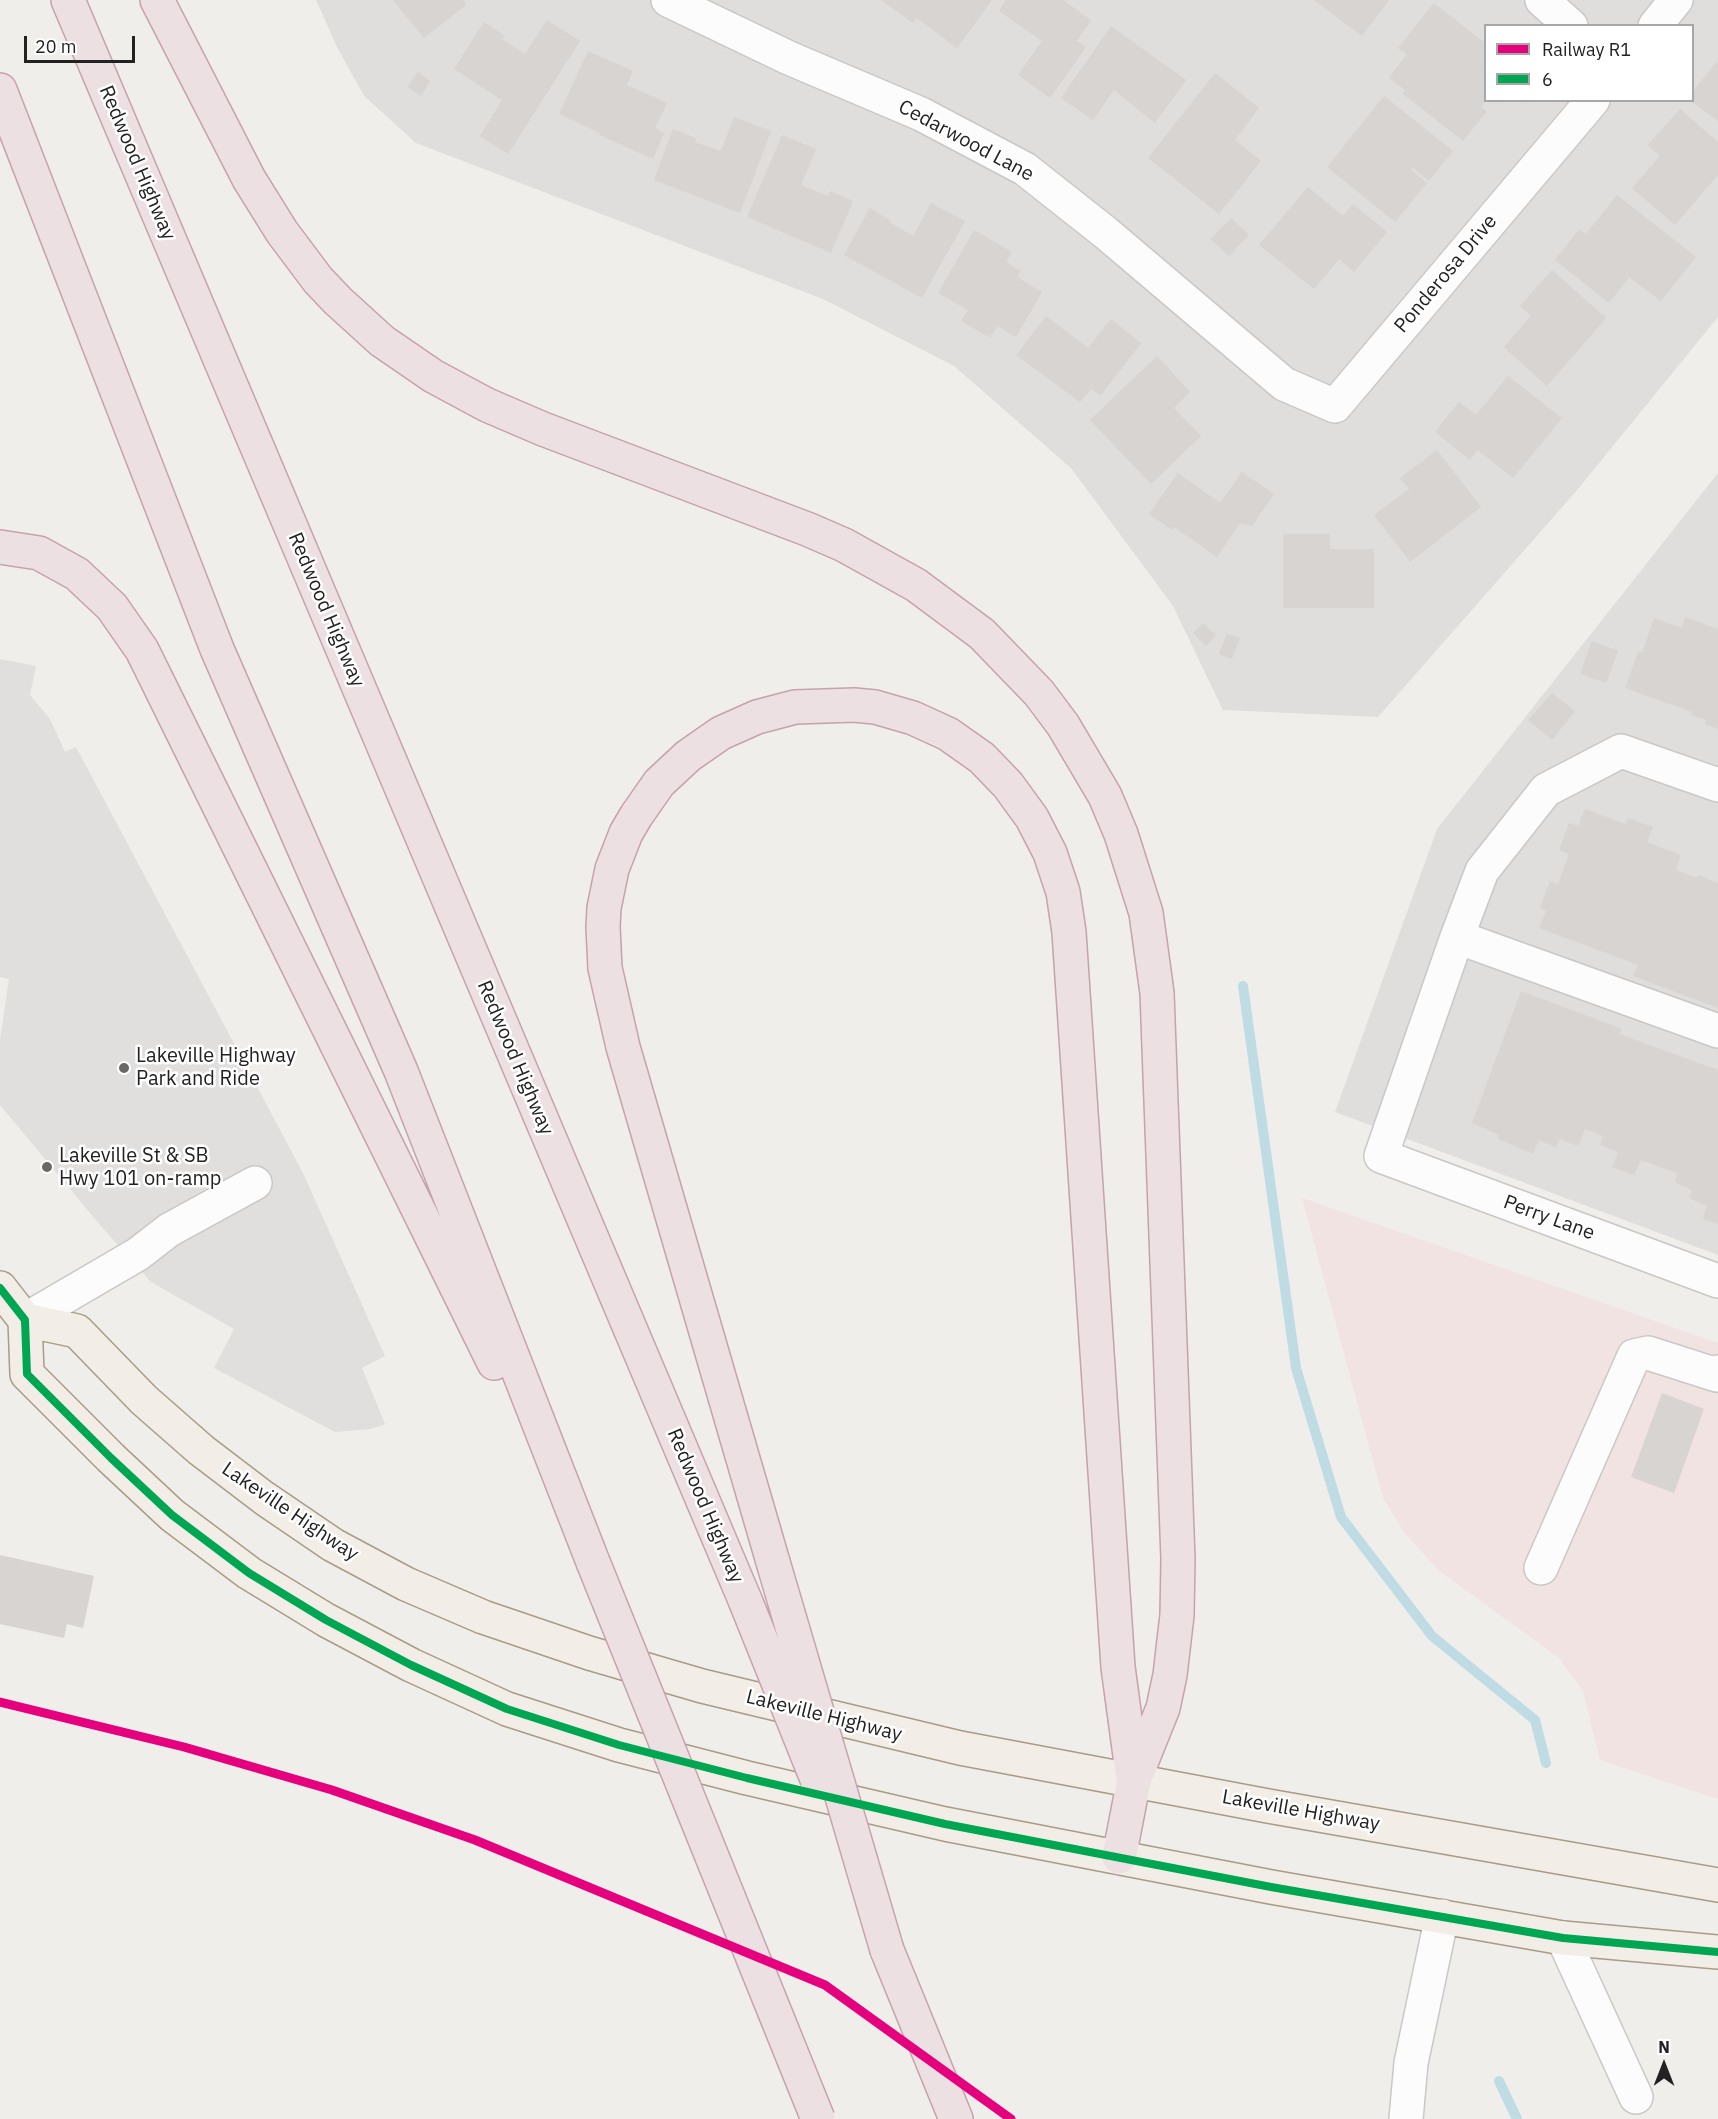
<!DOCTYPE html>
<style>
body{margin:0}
#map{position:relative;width:1718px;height:2119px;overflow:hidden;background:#f0eeeb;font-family:"IBM Plex Sans",sans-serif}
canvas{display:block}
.legend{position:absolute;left:1484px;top:24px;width:210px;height:78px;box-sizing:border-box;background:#fff;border:2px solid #a7a7a7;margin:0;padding:8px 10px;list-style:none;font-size:18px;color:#222}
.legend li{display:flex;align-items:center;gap:12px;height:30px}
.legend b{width:30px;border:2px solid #a7a7a7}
.north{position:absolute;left:1634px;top:2035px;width:60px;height:60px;-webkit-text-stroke:4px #fff;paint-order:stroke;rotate:0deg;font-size:16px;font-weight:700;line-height:24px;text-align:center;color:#222}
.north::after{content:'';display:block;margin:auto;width:21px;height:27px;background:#222;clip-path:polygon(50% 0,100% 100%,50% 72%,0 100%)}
.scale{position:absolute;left:24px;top:36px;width:111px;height:27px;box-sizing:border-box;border:3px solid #222;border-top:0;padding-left:8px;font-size:18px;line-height:21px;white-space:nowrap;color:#222;-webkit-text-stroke:4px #fff;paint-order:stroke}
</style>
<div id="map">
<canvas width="1718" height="2119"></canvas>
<ul class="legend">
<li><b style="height:8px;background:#e5007d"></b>Railway R1</li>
<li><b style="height:8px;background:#00a651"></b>6</li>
</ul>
<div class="north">N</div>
<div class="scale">20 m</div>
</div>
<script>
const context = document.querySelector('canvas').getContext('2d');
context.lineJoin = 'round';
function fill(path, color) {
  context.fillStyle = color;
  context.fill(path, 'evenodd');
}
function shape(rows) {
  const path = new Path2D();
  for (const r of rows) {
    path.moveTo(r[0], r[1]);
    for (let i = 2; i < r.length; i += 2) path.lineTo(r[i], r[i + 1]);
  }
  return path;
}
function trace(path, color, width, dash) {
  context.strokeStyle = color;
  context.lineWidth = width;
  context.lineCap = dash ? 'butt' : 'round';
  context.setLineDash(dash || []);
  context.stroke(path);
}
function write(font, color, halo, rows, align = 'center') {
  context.font = font + ' "IBM Plex Sans",sans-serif';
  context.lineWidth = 5;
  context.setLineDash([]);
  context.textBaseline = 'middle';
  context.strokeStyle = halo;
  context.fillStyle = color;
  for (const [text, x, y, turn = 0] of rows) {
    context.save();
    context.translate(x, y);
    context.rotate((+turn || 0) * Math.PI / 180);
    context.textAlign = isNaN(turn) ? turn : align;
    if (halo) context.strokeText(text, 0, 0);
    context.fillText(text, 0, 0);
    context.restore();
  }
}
fill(shape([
 [316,0,1718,0,1718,317,1578,489,1378,717,1223,710,1173,606,1071,468,954,366,823,299,416,143,364,96,337,47],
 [1486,26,1692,26,1692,100,1486,100],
 [1718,473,1718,1255,1335,1112,1437,829]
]), '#dfdedc');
fill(shape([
 [1302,1198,1718,1343,1718,1799,1600,1760,1583,1691,1559,1658,1438,1570,1403,1531,1383,1498]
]), '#f1e3e1');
fill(shape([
 [0,659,36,666,30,695,50,719,65,752,76,747,303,1173,385,1356,362,1368,385,1424,371,1429,335,1432,214,1368,234,1329,151,1282,100,1225,0,1105,0,1040,9,979,0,977]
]), '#e0dfde');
trace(shape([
 [1243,986,1296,1368,1341,1517,1432,1636,1535,1720,1546,1763],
 [1499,2081,1517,2119]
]), '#bfdbe3', 10);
fill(shape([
 [393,0,463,0,466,5,424,38],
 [881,0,992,0,957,48,917,18,913,23],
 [1006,0,1063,0,1091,20,1077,41,1086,47,1050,98,1018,75,1042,41,999,11],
 [1314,0,1389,0,1362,36],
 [1434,3,1486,44,1486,101,1481,107,1487,111,1463,141,1402,93,1405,90,1389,78,1407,54,1398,48],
 [547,20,580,41,508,154,480,136,502,100,454,69,484,22,505,36,502,39,525,54],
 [1111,26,1186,80,1155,123,1114,90,1093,120,1061,98],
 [588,51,633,71,627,85,667,103,655,128,664,133,653,159,599,135,600,133,559,114],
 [1716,62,1718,64,1718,121,1692,102,1692,93],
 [418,72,430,81,421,96,407,87],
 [1215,73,1259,108,1235,140,1261,161,1219,214,1148,158],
 [1384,96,1453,151,1429,181,1412,167,1411,170,1427,183,1395,222,1327,167],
 [1680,109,1718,142,1718,175,1675,225,1632,188,1660,156,1648,145],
 [734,117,771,131,740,213,654,180,673,129,696,138,695,142,721,151],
 [782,135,816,149,801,185,828,196,830,191,853,201,831,253,747,217],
 [1308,187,1343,216,1353,204,1387,232,1354,272,1339,259,1314,289,1259,245],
 [1617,195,1696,257,1661,301,1629,277,1609,303,1555,260,1579,229,1586,234],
 [931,203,965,221,922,298,844,255,870,208,890,220,889,222,913,236],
 [1231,218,1249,235,1229,256,1210,239],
 [974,230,1012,252,1006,262,1021,271,1017,277,1042,292,1016,337,997,326,990,338,961,321,968,310,938,293],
 [1552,270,1606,318,1547,386,1504,347,1531,316,1520,306],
 [1046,316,1088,348,1111,319,1141,343,1101,395,1091,389,1080,402,1016,355],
 [1157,356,1190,392,1174,408,1201,436,1151,484,1090,420],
 [1508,376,1562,418,1513,478,1478,450,1470,460,1435,432,1459,402,1476,415],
 [1437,450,1481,507,1410,562,1374,515,1409,489,1400,478],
 [1242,472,1274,494,1252,526,1240,523,1217,557,1174,527,1172,530,1149,514,1178,473,1220,503],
 [1283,534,1330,534,1330,549,1374,549,1374,608,1283,608],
 [1685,617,1718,629,1718,729,1705,724,1706,720,1691,715,1692,712,1625,688,1638,652,1642,653,1654,618,1682,628],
 [1203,623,1216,635,1206,646,1193,633],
 [1227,633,1240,638,1232,659,1219,654],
 [1592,641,1618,651,1606,683,1580,674],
 [1552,693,1575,711,1552,740,1528,720],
 [1585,809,1626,824,1628,818,1653,827,1647,842,1681,855,1676,870,1697,878,1698,875,1718,883,1718,1008,1633,976,1638,965,1539,928,1546,911,1540,908,1550,881,1558,884,1569,854,1559,850,1569,823,1578,826],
 [1521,991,1622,1029,1619,1034,1718,1070,1718,1224,1703,1219,1707,1206,1689,1198,1692,1190,1675,1182,1677,1173,1641,1160,1634,1175,1612,1167,1618,1152,1600,1145,1603,1136,1585,1129,1578,1146,1560,1139,1556,1147,1539,1140,1533,1154,1498,1139,1499,1135,1472,1123],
 [1662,1393,1704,1409,1674,1493,1631,1477],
 [0,1555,94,1576,83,1628,67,1624,64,1638,0,1624]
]), '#d7d4d2');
const minor = shape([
 [668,0,789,58,921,114,1025,169,1106,233,1284,384,1335,406,1593,100],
 [1542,0,1571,26],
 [1655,26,1676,0],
 [1718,785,1621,751,1546,790,1482,871,1457,937,1381,1156,1718,1281],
 [1457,937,1718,1031],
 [25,1320,138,1254,169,1230,255,1183],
 [1541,1568,1634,1356,1648,1353,1717,1375,1718,1372],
 [1563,1938,1636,2097],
 [1406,2119,1411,2063,1442,1916]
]);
const major = shape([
 [0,1288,25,1320,27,1374,111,1458,172,1515,249,1573,326,1620,411,1665,507,1709,619,1745,747,1778,945,1824,1271,1887,1563,1938,1718,1952],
 [25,1320,77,1331,144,1400,201,1450,264,1498,333,1545,406,1584,483,1617,589,1653,702,1686,960,1748,1268,1806,1718,1885]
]);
const highway = shape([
 [68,0,745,1600],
 [157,0,249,179,282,232,318,280,338,301,382,341,433,376,487,405,543,429,807,529,844,545,916,585,982,634,1039,693,1063,725,1105,796,1121,834,1146,913,1157,993,1178,1559,1177,1615,1170,1675,1163,1708,1134,1780,1119,1857],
 [0,90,217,649,401,1071,593,1562],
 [0,547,39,553,77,574,112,607,142,650,494,1363],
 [773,1562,623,1047,605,968,603,927,604,908,612,869,626,833,636,816,659,783,688,756,721,733,757,717,795,707,854,705,875,707,913,718,948,734,982,758,1008,785,1032,818,1050,853,1063,892,1069,932,1118,1667,1133,1778],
 [887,1950,956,2119]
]);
trace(minor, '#c9c8c7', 36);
trace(major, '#a79c86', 36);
trace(highway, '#c5a2ac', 36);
trace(minor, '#fdfcfc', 33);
trace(major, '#f3ede7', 33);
trace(highway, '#ece0e2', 33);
const highwayBridge = shape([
 [593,1562,818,2119],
 [773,1562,887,1950],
 [745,1600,817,1779]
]);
trace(highwayBridge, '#c5a2ac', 36, []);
trace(highwayBridge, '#ece0e2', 33);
trace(shape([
 [0,1288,25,1320,27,1374,111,1458,172,1515,249,1573,326,1620,411,1665,507,1709,619,1745,747,1778,945,1824,1271,1887,1563,1938,1718,1952]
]), '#00a651', 8);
trace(shape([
 [0,1702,184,1747,332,1790,475,1840,825,1985,1011,2119]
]), '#e5007d', 9);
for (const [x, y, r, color] of [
 [124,1068,6,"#6a6968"],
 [47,1167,6,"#6a6968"]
]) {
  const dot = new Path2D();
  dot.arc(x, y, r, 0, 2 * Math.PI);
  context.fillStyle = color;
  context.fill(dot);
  trace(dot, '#fff', 2);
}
write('20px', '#222', '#fff', [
 ["Cedarwood Lane",966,141,28],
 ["Redwood Highway",137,163,67],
 ["Ponderosa Drive",1446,274,-50],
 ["Redwood Highway",326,610,67],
 ["Redwood Highway",515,1058,67],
 ["Perry Lane",1549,1218,20],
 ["Redwood Highway",705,1506,67],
 ["Lakeville Highway",290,1512,34],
 ["Lakeville Highway",824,1716,14],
 ["Lakeville Highway",1301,1811,10]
]);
write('20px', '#222', '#fff', [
 ["Lakeville Highway",136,1056],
 ["Park and Ride",136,1079],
 ["Lakeville St & SB",59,1156],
 ["Hwy 101 on-ramp",59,1179]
], 'left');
</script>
